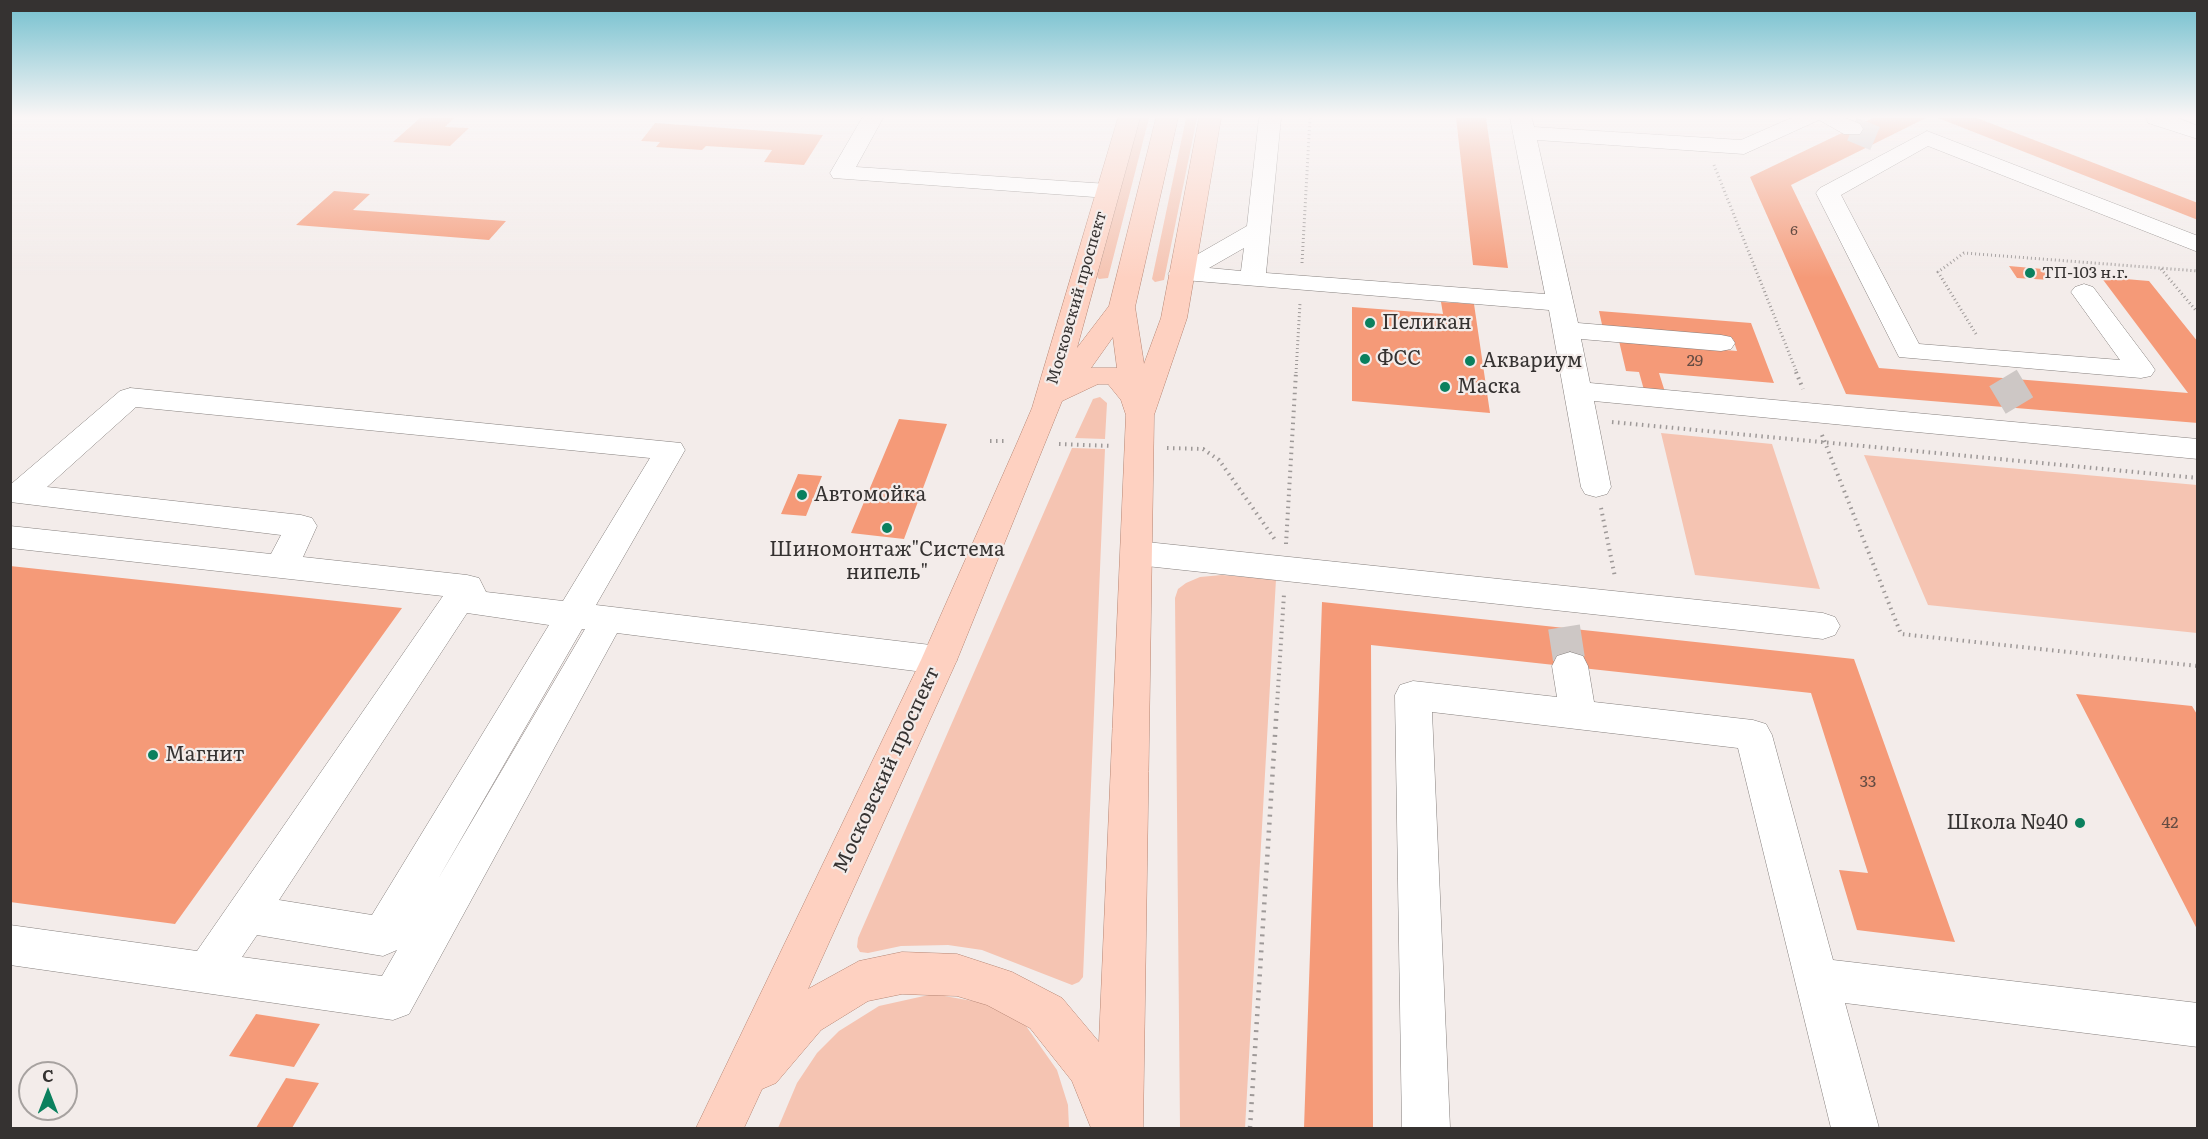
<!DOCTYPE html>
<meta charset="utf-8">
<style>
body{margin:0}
#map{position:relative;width:2208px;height:1139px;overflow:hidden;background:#f3ecea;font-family:Literata,serif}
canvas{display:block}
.frame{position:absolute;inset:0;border:12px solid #353231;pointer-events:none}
.north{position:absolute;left:18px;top:1061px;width:60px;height:60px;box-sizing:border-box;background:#f3ecea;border:2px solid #a7a2a0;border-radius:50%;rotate:0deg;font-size:16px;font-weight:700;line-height:24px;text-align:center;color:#353231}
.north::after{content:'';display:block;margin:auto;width:21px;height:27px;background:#0b805e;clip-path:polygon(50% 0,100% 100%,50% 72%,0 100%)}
</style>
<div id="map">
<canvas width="2208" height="1139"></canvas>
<div class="frame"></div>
<div class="north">С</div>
</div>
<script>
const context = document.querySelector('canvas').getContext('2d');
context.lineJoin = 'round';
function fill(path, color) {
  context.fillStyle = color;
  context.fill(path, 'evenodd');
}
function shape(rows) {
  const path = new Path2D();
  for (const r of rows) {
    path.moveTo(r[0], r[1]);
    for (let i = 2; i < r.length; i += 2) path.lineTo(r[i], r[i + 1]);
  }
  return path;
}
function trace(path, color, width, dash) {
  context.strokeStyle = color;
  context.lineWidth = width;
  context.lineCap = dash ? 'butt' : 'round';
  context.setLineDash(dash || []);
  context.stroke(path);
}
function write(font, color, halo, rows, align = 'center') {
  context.font = font + ' Literata,serif';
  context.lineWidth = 4.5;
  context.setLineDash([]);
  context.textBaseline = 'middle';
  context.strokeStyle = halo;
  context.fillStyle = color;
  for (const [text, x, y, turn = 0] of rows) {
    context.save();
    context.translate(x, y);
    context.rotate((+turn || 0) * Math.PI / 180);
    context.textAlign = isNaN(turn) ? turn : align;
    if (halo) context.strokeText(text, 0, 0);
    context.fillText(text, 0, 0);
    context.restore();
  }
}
fill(shape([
 [1140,118,1149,118,1108,278,1099,279,1097,277],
 [1186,118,1197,118,1164,280,1155,282,1152,279],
 [1100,397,1107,403,1105,439,1075,438,1093,399],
 [1661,433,1772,444,1820,589,1695,575],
 [1072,448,1105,449,1083,977,1079,982,1072,985,982,950,948,945,901,946,868,953,860,952,857,947,858,938],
 [1864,455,2197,485,2197,633,1928,605],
 [1222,575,1276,579,1245,1128,1180,1128,1175,598,1178,589,1186,583,1200,577],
 [933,994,990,1004,1026,1026,1057,1070,1068,1105,1069,1128,778,1128,797,1083,817,1053,839,1031,879,1006]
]), '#f5c4b2');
fill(shape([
 [420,118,454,118,445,127,469,128,450,146,393,142],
 [1456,118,1486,118,1508,268,1473,265],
 [1873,118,1926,118,1791,185,1879,368,2188,393,2101,277,2149,281,2198,342,2198,423,1846,394,1750,177],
 [1938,118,1977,118,2198,203,2198,220],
 [655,123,823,135,804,165,764,162,772,150,706,146,702,150,656,147,660,142,641,141],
 [334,191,370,194,353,210,506,221,489,240,296,225],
 [2009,266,2043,269,2051,280,2017,278],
 [1441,302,1474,304,1490,413,1352,401,1352,307,1443,314],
 [1599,311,1751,323,1774,383,1659,373,1665,392,1644,390,1639,372,1626,371,1619,341,1737,351,1733,339,1603,329],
 [899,419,947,424,904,539,851,533],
 [798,474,822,476,806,516,781,514],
 [10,566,402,608,175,924,10,902],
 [1322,602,1854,659,1955,942,1857,930,1839,870,1868,873,1811,693,1371,645,1373,1128,1304,1128],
 [2076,694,2192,706,2198,716,2198,931],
 [256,1014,320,1024,294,1067,229,1056],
 [286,1078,319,1083,292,1128,256,1128]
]), '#f59a78');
trace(shape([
 [1852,129,1881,141]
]), '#cdc7c5', 25, [25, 12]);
trace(shape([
 [2003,378,2021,408],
 [1564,627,1570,666]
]), '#cdc7c5', 32, [32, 16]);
const minor = shape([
 [862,118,883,118,856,167,1108,184,1116,186,1120,191,1116,196,1108,198,833,178,830,173,862,118],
 [1259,118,1281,118,1266,273,1545,294,1510,118,1532,118,1534,127,1741,140,1791,118,1846,118,1860,124,1863,129,1860,134,1844,134,1819,120,1744,154,1537,140,1578,323,1721,335,1731,337,1735,343,1731,349,1721,351,1581,339,1590,383,2198,439,2198,459,1594,401,1611,487,1607,494,1596,497,1585,494,1581,487,1549,310,1172,279,1168,274,1172,269,1247,226,1259,118],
 [1244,248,1241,271,1209,268,1244,248],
 [2146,118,2178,118,2198,126,2198,139,2148,123,2146,118],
 [1927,131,2198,236,2198,252,1928,146,1841,195,1919,344,2120,360,2071,292,2075,287,2084,284,2093,287,2151,364,2155,370,2151,376,2141,378,1899,357,1816,193,1820,188,1927,131],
 [130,388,681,443,685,450,596,605,939,646,951,650,957,660,951,670,939,674,617,633,409,1014,393,1020,10,965,10,925,197,951,443,596,10,548,10,526,271,554,281,535,10,502,10,485,120,391,130,388],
 [136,407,650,458,563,601,486,592,479,578,467,575,303,557,317,526,312,518,301,515,47,487,136,407],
 [467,613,549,625,372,915,279,900,467,613],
 [582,629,585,629,438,879,582,629],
 [257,935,383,956,397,950,382,976,242,957,257,935],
 [1137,541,1823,613,1835,617,1840,626,1835,635,1823,639,1137,565,1125,561,1121,553,1125,545,1137,541],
 [1570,652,1583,656,1588,666,1594,702,1753,720,1766,724,1772,735,1833,960,2198,1003,2198,1047,1845,1003,1879,1128,1831,1128,1738,748,1432,712,1450,1128,1402,1128,1395,695,1400,685,1413,681,1557,697,1552,666,1557,656,1570,652]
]);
const major = shape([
 [1118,118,1140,118,1077,348,1109,306,1156,118,1178,118,1135,307,1144,364,1161,318,1199,118,1221,118,1187,318,1154,415,1143,1128,1091,1128,1072,1081,1030,1028,987,1005,957,996,902,994,868,1001,821,1030,776,1083,762,1089,744,1128,696,1128,921,660,1017,443,1032,408,1118,118],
 [1113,337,1117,368,1091,368,1113,337],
 [1098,384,1108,384,1121,400,1126,415,1099,1042,1062,998,1012,972,957,954,902,952,859,961,808,989,957,660,1062,401,1098,384]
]);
trace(minor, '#86807e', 1);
trace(major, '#b78674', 1);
trace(shape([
 [1714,165,1797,373],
 [1302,263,1310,118],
 [2161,269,2198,313],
 [1976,334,1938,272,1964,253,2198,271],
 [1296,373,1300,303]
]), '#9e9998', 3, [1, 3]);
trace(shape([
 [1796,372,1803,389],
 [1612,422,2198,478],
 [1822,435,1901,634,2198,666],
 [990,441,1004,441],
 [1059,444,1112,446],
 [1167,448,1203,449,1219,460,1276,541],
 [1601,508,1615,577],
 [1286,544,1296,372],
 [1277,705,1284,594]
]), '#9e9998', 4, [1.5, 4.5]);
trace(shape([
 [1250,1128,1277,704]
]), '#9e9998', 4.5, [2, 6]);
fill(minor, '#fff');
fill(major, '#fed1c1');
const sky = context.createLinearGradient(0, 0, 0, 278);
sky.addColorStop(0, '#72bfce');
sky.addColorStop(0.42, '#faf6f6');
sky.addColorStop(1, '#faf6f600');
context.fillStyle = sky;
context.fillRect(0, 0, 2208, 278);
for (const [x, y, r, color] of [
 [2030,273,6,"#0b805e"],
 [1370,323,6,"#0b805e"],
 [1365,359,6,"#0b805e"],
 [1470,361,6,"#0b805e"],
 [1445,387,6,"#0b805e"],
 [802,495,6,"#0b805e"],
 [887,528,6,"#0b805e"],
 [153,755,6,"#0b805e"],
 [2080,823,6,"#0b805e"]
]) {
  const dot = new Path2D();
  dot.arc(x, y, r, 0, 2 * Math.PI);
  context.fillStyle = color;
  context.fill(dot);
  trace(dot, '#f3ecea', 2);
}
write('14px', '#654c43', null, [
 ["6",1794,231]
]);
write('16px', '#353231', '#f3ecea', [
 ["ТП-103 н.г.",2042,273]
], 'left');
write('16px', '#353231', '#f3ecea', [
 ["Московский проспект",1077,298,-74]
]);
write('16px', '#654c43', null, [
 ["29",1695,361],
 ["33",1868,782],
 ["42",2170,823]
]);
write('20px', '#353231', '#f3ecea', [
 ["Пеликан",1382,323],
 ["ФСС",1377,359],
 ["Аквариум",1482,361],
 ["Маска",1457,387],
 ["Автомойка",814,495],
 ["Шиномонтаж\"Система",887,550,"center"],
 ["нипель\"",887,573,"center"],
 ["Магнит",165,755],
 ["Школа №40",2068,823,"right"]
], 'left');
write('20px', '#353231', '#f3ecea', [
 ["Московский проспект",887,770,-65]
]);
</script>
